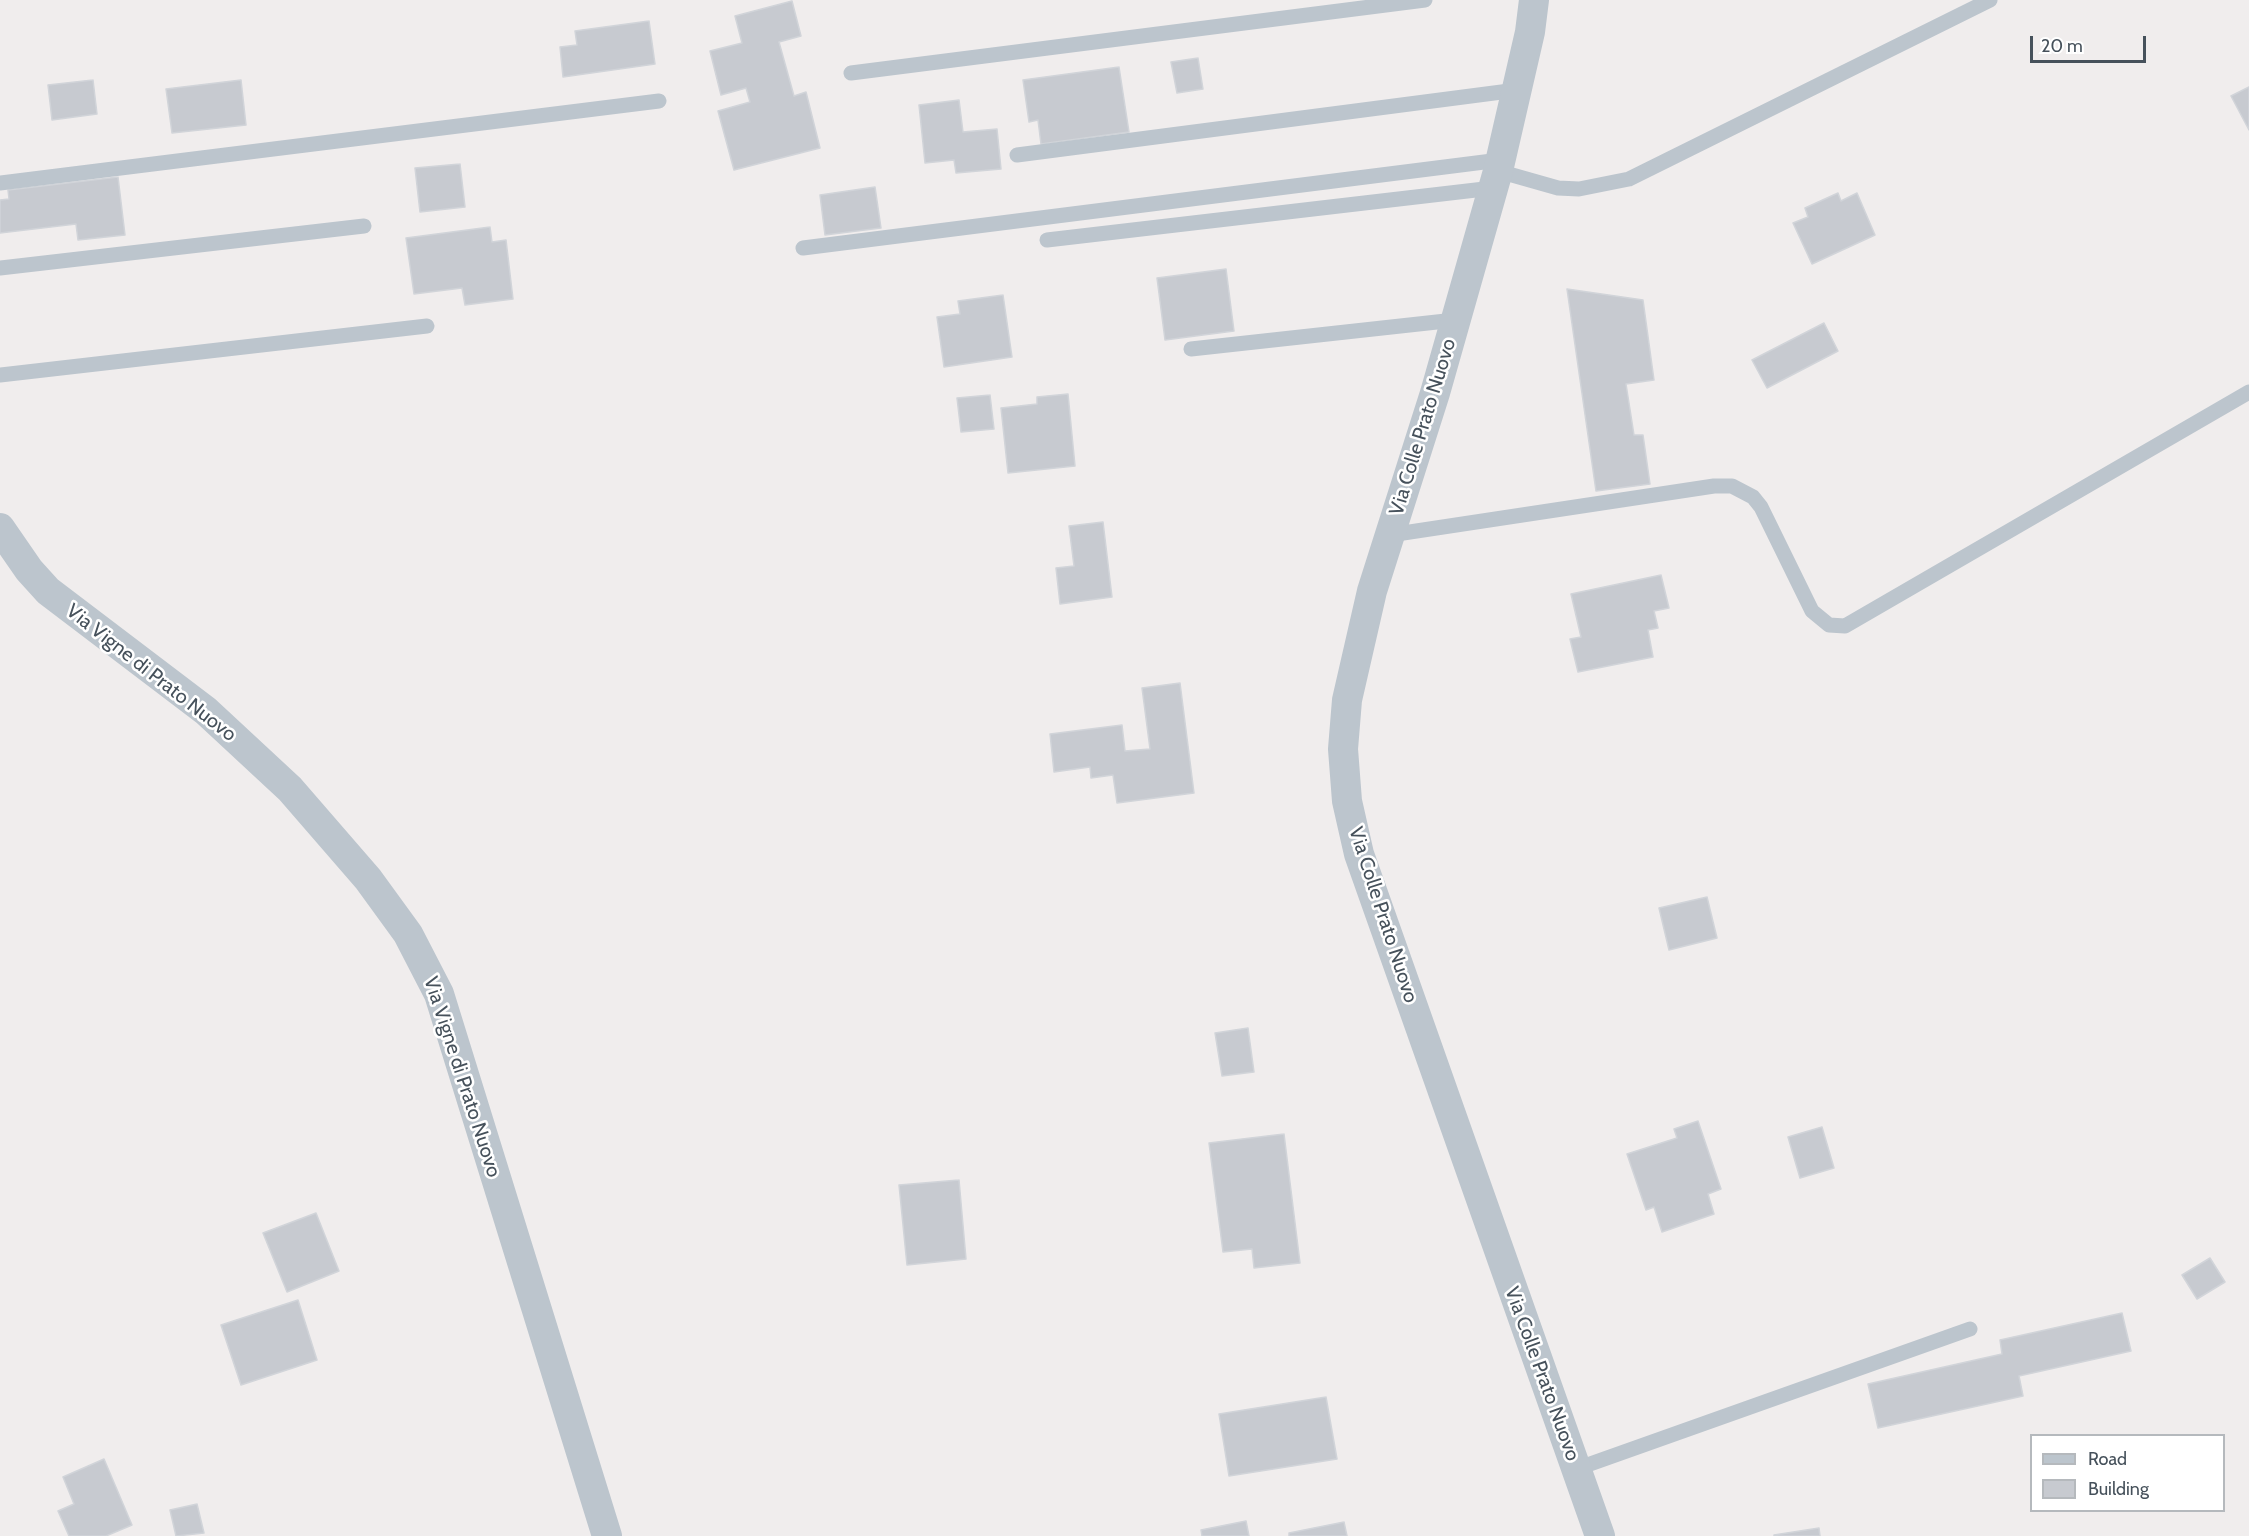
<!DOCTYPE html>
<style>
body{margin:0}
#map{position:relative;width:2249px;height:1536px;overflow:hidden;background:#f0eded;font-family:Cabin,sans-serif}
canvas{display:block}
.legend{position:absolute;left:2030px;top:1434px;width:195px;height:78px;box-sizing:border-box;background:#fff;border:2px solid #b5b9bd;margin:0;padding:8px 10px;list-style:none;font-size:18px;color:#46515b}
.legend li{display:flex;align-items:center;gap:12px;height:30px}
.legend b{width:30px;border:2px solid #b5b9bd}
.scale{position:absolute;left:2030px;top:36px;width:116px;height:27px;box-sizing:border-box;border:3px solid #46515b;border-top:0;padding-left:8px;font-size:18px;line-height:21px;white-space:nowrap;color:#46515b;-webkit-text-stroke:4px #fff;paint-order:stroke}
</style>
<div id="map">
<canvas width="2249" height="1536"></canvas>
<ul class="legend">
<li><b style="height:8px;background:#bcc5cd"></b>Road</li>
<li><b style="height:16px;background:#c7cad0"></b>Building</li>
</ul>
<div class="scale">20 m</div>
</div>
<script>
const context = document.querySelector('canvas').getContext('2d');
context.lineJoin = 'round';
function fill(path, color) {
  context.fillStyle = color;
  context.fill(path, 'evenodd');
}
function shape(rows) {
  const path = new Path2D();
  for (const r of rows) {
    path.moveTo(r[0], r[1]);
    for (let i = 2; i < r.length; i += 2) path.lineTo(r[i], r[i + 1]);
  }
  return path;
}
function trace(path, color, width, dash) {
  context.strokeStyle = color;
  context.lineWidth = width;
  context.lineCap = dash ? 'butt' : 'round';
  context.setLineDash(dash || []);
  context.stroke(path);
}
function write(font, color, halo, rows, align = 'center') {
  context.font = font + ' Cabin,sans-serif';
  context.lineWidth = 5;
  context.setLineDash([]);
  context.textBaseline = 'middle';
  context.strokeStyle = halo;
  context.fillStyle = color;
  for (const [text, x, y, turn = 0] of rows) {
    context.save();
    context.translate(x, y);
    context.rotate((+turn || 0) * Math.PI / 180);
    context.textAlign = isNaN(turn) ? turn : align;
    if (halo) context.strokeText(text, 0, 0);
    context.fillText(text, 0, 0);
    context.restore();
  }
}
const building = shape([
 [792,1,801,36,779,42,794,96,806,92,820,148,734,170,718,111,750,102,746,88,721,95,710,51,742,43,735,16,792,1],
 [649,21,655,64,563,77,560,47,577,45,575,31,649,21],
 [1198,58,1203,89,1177,93,1171,62,1198,58],
 [1119,67,1129,132,1041,144,1038,120,1029,122,1023,80,1119,67],
 [93,80,97,114,52,120,48,85,93,80],
 [241,80,246,125,172,133,166,89,241,80],
 [2249,87,2249,130,2231,96,2249,87],
 [959,100,963,132,997,129,1001,169,956,173,954,160,925,163,919,105,959,100],
 [460,164,465,207,420,212,415,168,460,164],
 [118,177,125,235,78,240,76,224,0,233,0,200,9,199,8,190,118,177],
 [875,187,881,228,825,235,820,195,875,187],
 [1838,193,1841,201,1857,193,1875,235,1812,264,1793,223,1808,217,1805,208,1838,193],
 [490,227,492,242,506,240,513,299,465,305,462,288,414,294,406,238,490,227],
 [1226,269,1234,331,1165,340,1157,278,1226,269],
 [1567,289,1643,300,1654,380,1626,384,1634,435,1643,435,1650,484,1596,491,1567,289],
 [1003,295,1012,357,944,367,937,317,960,314,958,301,1003,295],
 [1824,323,1838,351,1767,388,1752,360,1824,323],
 [1068,394,1075,466,1008,473,1001,408,1037,404,1037,397,1068,394],
 [990,395,994,429,961,432,957,398,990,395],
 [1103,522,1112,597,1060,604,1056,568,1074,566,1069,526,1103,522],
 [1661,575,1669,608,1654,611,1658,628,1648,630,1653,657,1578,672,1570,639,1581,637,1571,594,1661,575],
 [1180,683,1194,793,1117,803,1113,775,1091,778,1090,767,1054,772,1050,734,1122,725,1125,751,1150,749,1142,688,1180,683],
 [1707,897,1717,938,1669,950,1659,908,1707,897],
 [1248,1028,1254,1072,1222,1076,1215,1033,1248,1028],
 [1698,1121,1721,1189,1708,1194,1714,1214,1662,1232,1654,1207,1646,1210,1627,1154,1677,1138,1674,1129,1698,1121],
 [1822,1127,1834,1168,1800,1178,1788,1137,1822,1127],
 [1284,1134,1300,1263,1254,1268,1252,1249,1223,1252,1209,1143,1284,1134],
 [959,1180,966,1259,907,1265,899,1185,959,1180],
 [316,1213,339,1271,287,1292,263,1233,316,1213],
 [2210,1258,2225,1282,2197,1299,2182,1275,2210,1258],
 [298,1300,317,1360,241,1385,221,1325,298,1300],
 [2122,1313,2131,1351,2019,1376,2023,1396,1878,1428,1868,1384,2002,1354,2000,1340,2122,1313],
 [1326,1397,1337,1459,1229,1476,1219,1414,1326,1397],
 [104,1459,132,1525,106,1536,69,1536,58,1511,74,1504,63,1477,104,1459],
 [197,1504,204,1533,176,1536,170,1510,197,1504],
 [1246,1521,1249,1536,1202,1536,1201,1530,1246,1521],
 [1344,1522,1347,1536,1289,1536,1289,1533,1344,1522],
 [1819,1528,1820,1536,1774,1536,1774,1535,1819,1528]
]);
fill(building, '#c7cad0');
trace(building, '#d1d4d9', 1.5);
trace(shape([
 [851,73,1425,0],
 [1017,155,1517,90],
 [1498,171,1558,188,1579,189,1629,179,1990,0],
 [0,183,659,101],
 [1047,240,1493,188],
 [803,248,1500,160],
 [0,268,364,226],
 [1191,349,1455,320],
 [0,375,427,326],
 [1390,535,1714,486,1732,486,1753,497,1761,507,1812,611,1829,625,1845,626,2249,392],
 [1576,1469,1970,1329]
]), '#bcc5cd', 15);
trace(shape([
 [1534,0,1530,32,1498,171,1435,393,1372,591,1347,700,1343,749,1347,801,1359,854,1600,1536],
 [0,528,29,570,48,591,206,711,290,789,368,879,408,934,439,994,607,1536]
]), '#bcc5cd', 30);
write('20px', '#46515b', '#fff', [
 ["Via Colle Prato Nuovo",1423,427,-73],
 ["Via Vigne di Prato Nuovo",151,673,38],
 ["Via Colle Prato Nuovo",1383,915,72],
 ["Via Vigne di Prato Nuovo",462,1077,72],
 ["Via Colle Prato Nuovo",1542,1374,70]
]);
</script>
